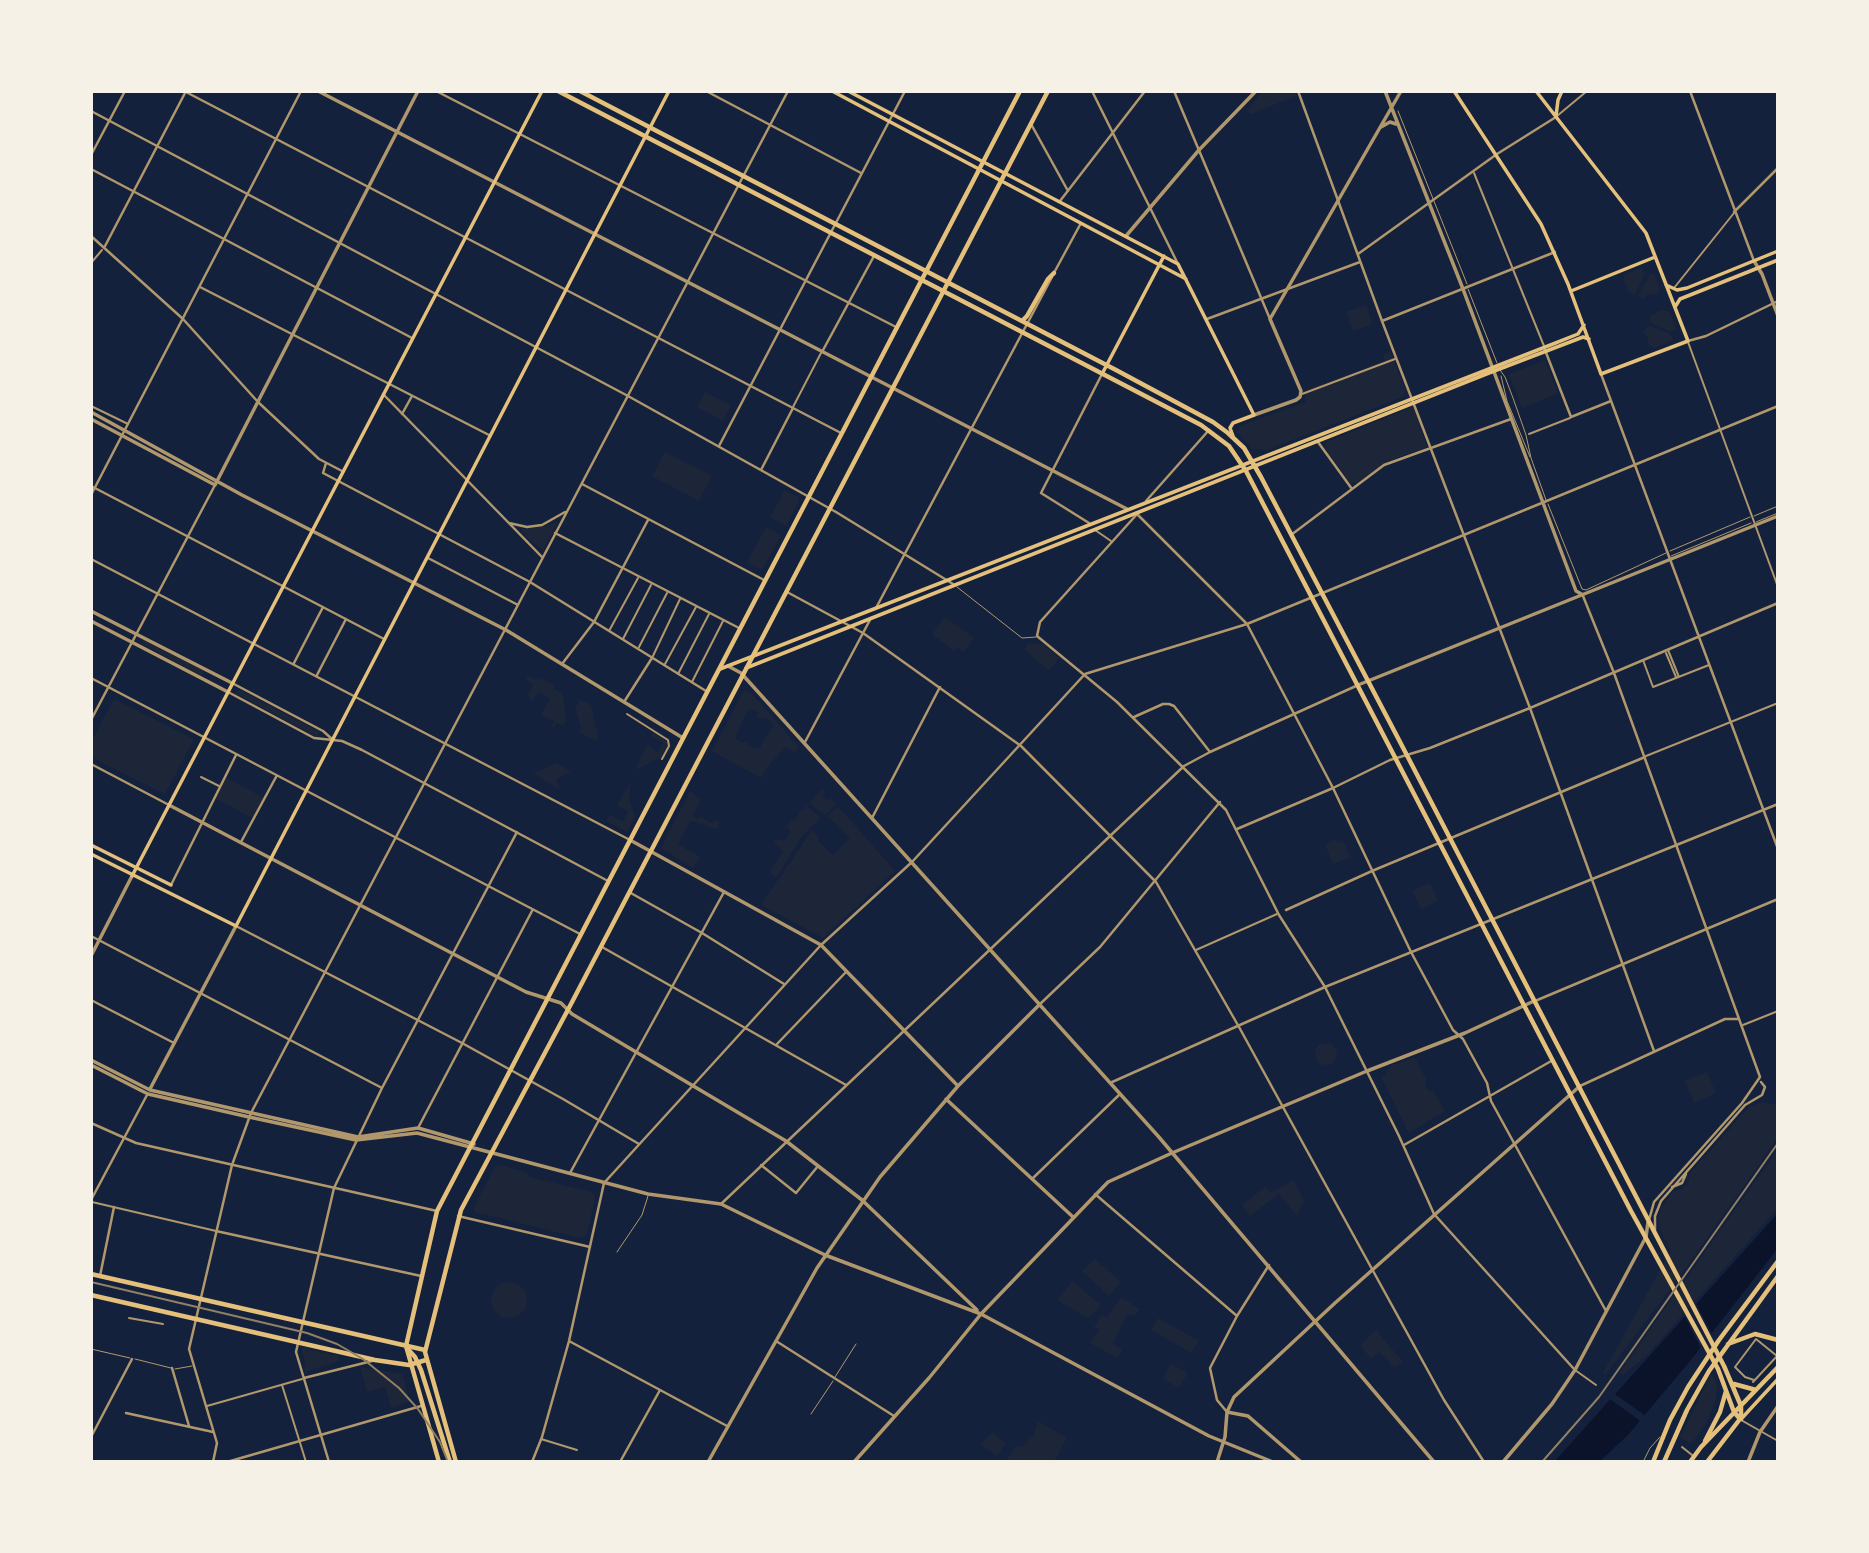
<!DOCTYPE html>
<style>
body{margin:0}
#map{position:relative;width:1869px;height:1553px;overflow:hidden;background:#14213d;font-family:Quicksand,sans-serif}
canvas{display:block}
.frame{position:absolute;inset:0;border:93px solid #f6f1e7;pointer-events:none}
</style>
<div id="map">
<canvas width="1869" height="1553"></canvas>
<div class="frame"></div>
</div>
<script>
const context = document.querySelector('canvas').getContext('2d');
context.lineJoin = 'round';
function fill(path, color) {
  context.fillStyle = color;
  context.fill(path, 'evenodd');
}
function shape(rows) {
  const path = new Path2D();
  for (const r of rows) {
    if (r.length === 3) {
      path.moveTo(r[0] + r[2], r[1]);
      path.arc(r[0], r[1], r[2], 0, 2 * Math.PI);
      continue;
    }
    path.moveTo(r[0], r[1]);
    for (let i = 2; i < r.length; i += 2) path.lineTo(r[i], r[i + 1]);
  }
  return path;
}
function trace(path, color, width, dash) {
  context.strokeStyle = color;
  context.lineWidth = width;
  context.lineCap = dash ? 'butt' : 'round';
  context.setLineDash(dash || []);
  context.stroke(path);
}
fill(shape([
 [1263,91,1294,91,1296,96,1251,114,1247,110],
 [1641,268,1645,274,1635,295,1627,291,1628,287,1623,280,1625,274],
 [1651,273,1655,275,1660,289,1657,294,1647,295,1644,299,1638,296],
 [1366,305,1372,324,1353,331,1346,312],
 [1664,310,1670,312,1677,330,1669,331,1649,322,1651,314,1655,315,1656,312],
 [1648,325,1669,333,1674,340,1655,348,1649,345,1647,336,1643,332],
 [1390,351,1406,391,1402,397,1267,450,1252,449,1237,432,1239,426,1306,402,1304,391,1385,361,1383,355],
 [1545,360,1558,393,1522,408,1509,374],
 [705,392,731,405,723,421,697,407],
 [1412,407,1414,409,1427,447,1391,460,1357,483,1350,483,1325,448,1326,442],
 [665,452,712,476,699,501,652,476],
 [785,490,798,497,799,501,786,526,770,517],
 [558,521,543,551,521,532,522,529,547,526],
 [766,527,781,535,762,570,747,562],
 [945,617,974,638,963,652,957,647,954,651,932,634],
 [144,638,204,671,201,676,141,643],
 [1028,643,1043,644,1059,658,1049,671,1025,650],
 [527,675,537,681,541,678,555,686,554,689,563,694,566,720,563,726,557,723,552,729,550,729,554,721,541,715,550,698,538,692,533,701,529,699,529,696,527,695,533,685,526,678],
 [238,689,320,732,317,737,235,693],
 [744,690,752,694,799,747,795,753,786,747,771,762,761,778,712,751],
 [751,709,759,713,757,717,762,719,766,717,773,725,759,749,751,747,745,741,742,743,735,738,747,711],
 [114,699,194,739,165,794,91,757,91,742],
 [578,699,591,705,598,737,596,741,579,732,581,728,575,706,579,704],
 [653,732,667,741,667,746,661,757,635,770,647,745,657,752,659,751,663,743,651,736],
 [557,763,571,772,556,779,560,790,533,773],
 [225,777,264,798,254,819,215,798],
 [631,781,629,798,635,817,627,832,606,821,610,815,622,821,624,820,628,811,617,806],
 [822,788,825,792,823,797,827,800,831,799,836,804,825,815,809,803],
 [690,791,701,799,693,816,698,819,700,816,711,823,715,820,720,823,717,829,690,821,678,844,700,857,693,868,661,848],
 [807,806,821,818,803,835,776,878,770,872,783,852,774,842,777,839,784,841,791,832,787,827,790,820,795,821,801,810],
 [838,806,895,871,823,938,761,905,812,830,819,837,818,841,833,855,850,838,827,816],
 [1335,839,1338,843,1343,841,1351,857,1333,864,1325,845],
 [1430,883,1438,901,1421,909,1412,891],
 [1326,1054,11],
 [1415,1058,1426,1079,1425,1084,1429,1091,1434,1092,1445,1111,1409,1133,1382,1079,1391,1065],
 [1707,1072,1716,1093,1694,1103,1685,1081],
 [1761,1102,1776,1105,1778,1108,1778,1138,1683,1272,1605,1375,1603,1373,1671,1250,1660,1230,1658,1217,1661,1208,1673,1191,1683,1189,1688,1183,1691,1172,1749,1107],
 [1778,1149,1778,1208,1644,1358,1623,1375,1620,1372],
 [500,1165,525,1172,530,1177,592,1192,595,1197,587,1235,581,1238,475,1212,473,1209,495,1166],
 [1293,1180,1304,1200,1297,1216,1279,1194,1250,1216,1242,1205,1265,1187,1271,1193],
 [1095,1259,1121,1282,1109,1296,1082,1271],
 [1072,1281,1101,1305,1088,1318,1057,1300],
 [509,1300,18],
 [1121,1297,1140,1309,1134,1316,1127,1314,1113,1343,1122,1350,1118,1358,1090,1343,1099,1330,1094,1327,1102,1314,1107,1318],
 [1158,1318,1199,1341,1191,1353,1151,1330],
 [1376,1330,1403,1362,1397,1366,1394,1367,1379,1352,1371,1359,1360,1345],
 [301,1346,308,1348,309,1350,339,1356,339,1361,308,1371,306,1375,304,1367,306,1366],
 [1171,1363,1188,1373,1179,1388,1163,1379],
 [360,1367,402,1374,410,1401,391,1408,385,1387,367,1392],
 [1712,1372,1717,1385,1716,1399,1707,1422,1691,1444,1680,1437],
 [1038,1421,1067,1438,1054,1462,1005,1462,1016,1445,1022,1447,1034,1435],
 [992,1432,1006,1443,997,1456,981,1445]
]), '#1d2539');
fill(shape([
 [1778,1213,1778,1248,1690,1361,1628,1435,1599,1462,1554,1462]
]), '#0b132b');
fill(shape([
 [1694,1300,1713,1336,1702,1350,1683,1313],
 [1612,1392,1647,1417,1642,1422,1607,1397]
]), '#14213d');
trace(shape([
 [1398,111,1467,284],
 [1468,289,1497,363],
 [1500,370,1505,377,1513,398,1526,435,1531,458,1546,500],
 [1501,376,1507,401,1530,457],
 [1548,504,1582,589,1586,590,1666,553],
 [1754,516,1778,506],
 [1756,522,1778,513],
 [1670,551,1750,517],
 [1671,556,1751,523],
 [957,587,1022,638,1036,637],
 [617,1252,642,1215,648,1196],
 [91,1349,130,1358],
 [135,1359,171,1368],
 [175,1369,192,1366],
 [835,1377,856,1344],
 [811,1414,833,1381],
 [1643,1462,1650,1448,1660,1437]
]), '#b1986c', 1);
trace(shape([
 [1557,116,1587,91],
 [1474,173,1544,346],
 [91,263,102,250],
 [1674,288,1734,213],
 [1688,342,1778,587],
 [1302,394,1395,359],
 [91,406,128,424],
 [793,407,821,353],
 [1529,434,1570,418],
 [1095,530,1111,541],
 [609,631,638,578],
 [623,639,651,585],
 [639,647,667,593],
 [1668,650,1679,677],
 [1666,653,1676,677],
 [652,658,680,599],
 [1643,660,1653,687,1709,665],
 [665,664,696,607],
 [678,674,709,614],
 [692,682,723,621],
 [627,714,668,740,669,746,662,759],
 [1646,756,1778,703],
 [201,777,219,786],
 [1196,950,1277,914],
 [1743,1025,1778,1011],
 [92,1202,216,1231],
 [129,1318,163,1324],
 [1575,1370,1596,1385],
 [1754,1380,1745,1377,1735,1367,1756,1339,1777,1356],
 [1753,1382,1778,1355],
 [282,1385,306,1462],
 [207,1406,302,1379],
 [1741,1420,1778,1441],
 [541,1439,577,1450],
 [1682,1447,1692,1455]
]), '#b1986c', 2);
trace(shape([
 [184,91,841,433],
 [436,91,896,327],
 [706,91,861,173],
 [1092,91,1178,264],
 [1174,91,1270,319],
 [1298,91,1382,321,1530,708,1654,1051],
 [1690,91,1754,261],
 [1773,91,1778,92],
 [91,111,628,396,836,512,953,584],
 [1031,124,1068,191],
 [91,155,125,91],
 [91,169,412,338],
 [1060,201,1145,91],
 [1734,212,1778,168],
 [91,236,183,319,258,402,319,459,342,471],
 [104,248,185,93],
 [1358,254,1497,154,1556,117],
 [1055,271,1081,223],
 [200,287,489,435],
 [1207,319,1360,262],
 [1382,321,1555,252],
 [1688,341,1706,336,1778,301],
 [1545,350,1571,417,1611,401],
 [822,352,874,256],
 [1601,374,1778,849],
 [383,394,542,557],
 [402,414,412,396],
 [1318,442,1352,489],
 [719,446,905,91],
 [326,463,323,473,530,582,706,691],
 [761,470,793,408],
 [582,484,764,580],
 [91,486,384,639],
 [91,495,301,91],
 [1146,501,1209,430],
 [1138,513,1040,622,1037,636,1117,702,1226,810,1279,915,1325,987,1399,1136,1434,1214,1574,1369],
 [1138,515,1247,624,1333,788,1411,952,1453,1030,1463,1039,1487,1083,1491,1101,1606,1311],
 [509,523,527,527,542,525,565,512],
 [1089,523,1041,493,1102,374],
 [555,533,739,628],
 [1291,535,1384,465,1511,419],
 [428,558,518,605],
 [91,559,630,840],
 [787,592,863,633,1021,746,1156,882,1239,1027,1444,1400,1484,1462],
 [1583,596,1614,673,1760,1077,1742,1103,1654,1202,1649,1220],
 [876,608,1052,277],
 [294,663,323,607],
 [562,664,594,622,648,520],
 [317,675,346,619],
 [91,678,580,934],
 [232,683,323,731,332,739],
 [228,692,314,738,342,741,362,750,608,881],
 [624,702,652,658],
 [1134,717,1163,704,1169,704,1174,706,1210,752],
 [91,720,215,485],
 [805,742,871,618],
 [91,764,169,805],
 [872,818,940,687],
 [1237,829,1333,788,1390,760,1430,748,1530,708,1778,603],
 [241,842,276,777],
 [171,885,236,755],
 [629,892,702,933,784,984],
 [1286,910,1372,871,1645,757],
 [236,926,462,1043,563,1099,639,1144],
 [91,936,382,1088],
 [602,947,846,1085],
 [91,1000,174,1043],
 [1535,1001,1778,899],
 [1039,1005,1100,947,1220,802],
 [777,1044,846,972],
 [1110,1083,1325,987,1778,804],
 [1580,1086,1725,1019,1739,1019],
 [91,1123,136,1143,437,1211],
 [418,1128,532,911],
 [1404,1145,1553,1060],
 [761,1165,796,1193,818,1166],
 [570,1173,724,892],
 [1032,1179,1120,1094],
 [1672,1187,1682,1183,1686,1174],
 [1095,1194,1237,1316],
 [91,1200,147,1095],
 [721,1204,1184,766,1210,752,1356,686],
 [458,1216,590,1247],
 [1655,1230,1655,1216,1661,1201,1745,1105,1762,1095,1765,1087,1761,1082],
 [216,1231,421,1276],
 [100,1276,114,1207],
 [569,1341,727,1426],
 [776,1341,894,1416],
 [172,1368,189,1426],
 [304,1378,372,1361],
 [1227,1412,1217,1400,1210,1368,1237,1316,1269,1265],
 [126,1413,213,1432],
 [91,1437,132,1359],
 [213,1462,217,1443,189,1349,232,1165,251,1113,788,91],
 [227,1462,421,1406],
 [329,1462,296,1352,334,1188,382,1088,517,832],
 [532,1462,542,1437,569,1341,604,1183,821,945,912,862,1085,674,1247,624,1778,406],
 [620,1462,660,1390]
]), '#b1986c', 2.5);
trace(shape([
 [318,91,1127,509],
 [1385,91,1463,289,1576,591,1583,595],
 [1381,127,1390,122,1396,124],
 [1126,236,1199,150,1256,91],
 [1754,261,1762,274,1778,316],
 [91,412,242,495,506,630,683,738],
 [1254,415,1296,400,1300,397,1301,391,1270,319,1401,91],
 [91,419,215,485],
 [215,485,418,91],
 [91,611,232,683],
 [91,621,228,692],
 [728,666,741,673,1158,1136,1434,1462],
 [1358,685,1778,516],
 [169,805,526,992,561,1003,572,1014,786,1141,862,1200,977,1310],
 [630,840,821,945,958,1086],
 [91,956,132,876],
 [91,1060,150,1090,358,1137,418,1128,474,1144],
 [91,1065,148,1094,249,1117,356,1140,417,1133,648,1194,721,1204,825,1255,981,1314,1209,1436,1273,1462],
 [150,1089,236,926],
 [946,1099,1073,1217],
 [1227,1412,1248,1416,1301,1462],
 [708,1462,817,1268,880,1177,958,1086,1039,1005],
 [854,1462,929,1378,981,1314,1108,1182,1172,1153,1367,1071,1465,1033,1534,1001],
 [1217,1462,1225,1437,1227,1412,1234,1397,1335,1303,1580,1086],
 [1503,1462,1552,1404,1575,1370,1646,1237,1648,1222],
 [1748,1462,1760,1432,1778,1406]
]), '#b1986c', 3.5);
trace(shape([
 [832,91,1186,279],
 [848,91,1178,264,1254,415,1233,423,1230,428,1233,436],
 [1454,91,1541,224,1568,284,1601,374,1688,341,1646,233,1536,91],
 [1556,116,1558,100,1562,91],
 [1666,285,1677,290,1687,288,1778,251],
 [1571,291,1655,257],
 [1675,307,1680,299,1778,260],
 [1102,374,1164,256],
 [746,668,1489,373,1583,337,1589,339],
 [720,669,1553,344,1578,334,1584,325],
 [91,845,171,885],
 [91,854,236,926,669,91],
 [132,876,542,91],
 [1742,1418,1778,1379]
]), '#e5c07b', 3.5);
trace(shape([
 [558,91,1201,425,1229,446,1246,471,1631,1211,1718,1369,1734,1412,1740,1419],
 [580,91,1116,370,1213,422,1228,433,1244,448,1261,477,1399,740,1724,1366,1741,1406,1741,1419],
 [1022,321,1027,316,1048,279,1054,273],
 [91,1274,425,1350],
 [91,1295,375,1360,409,1365,426,1360],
 [406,1347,415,1357,421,1370,450,1462],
 [1734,1384,1756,1390],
 [1705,1441,1720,1412,1726,1391],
 [439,1462,406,1346,437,1211,1020,91],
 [456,1462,425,1352,461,1210,571,1004,1048,91],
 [1690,1462,1701,1447,1778,1367],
 [1707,1462,1740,1419]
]), '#e5c07b', 4.5);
trace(shape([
 [1728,1344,1755,1334,1778,1340],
 [1653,1462,1670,1420,1688,1387,1719,1340,1778,1261],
 [1664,1462,1687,1410,1709,1371,1778,1276]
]), '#e5c07b', 4.5);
trace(shape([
 [91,1282,307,1333,337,1344,363,1359,399,1388,418,1409,440,1442,448,1462],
 [1542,1462,1599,1397,1778,1143]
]), '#918062', 2);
</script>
